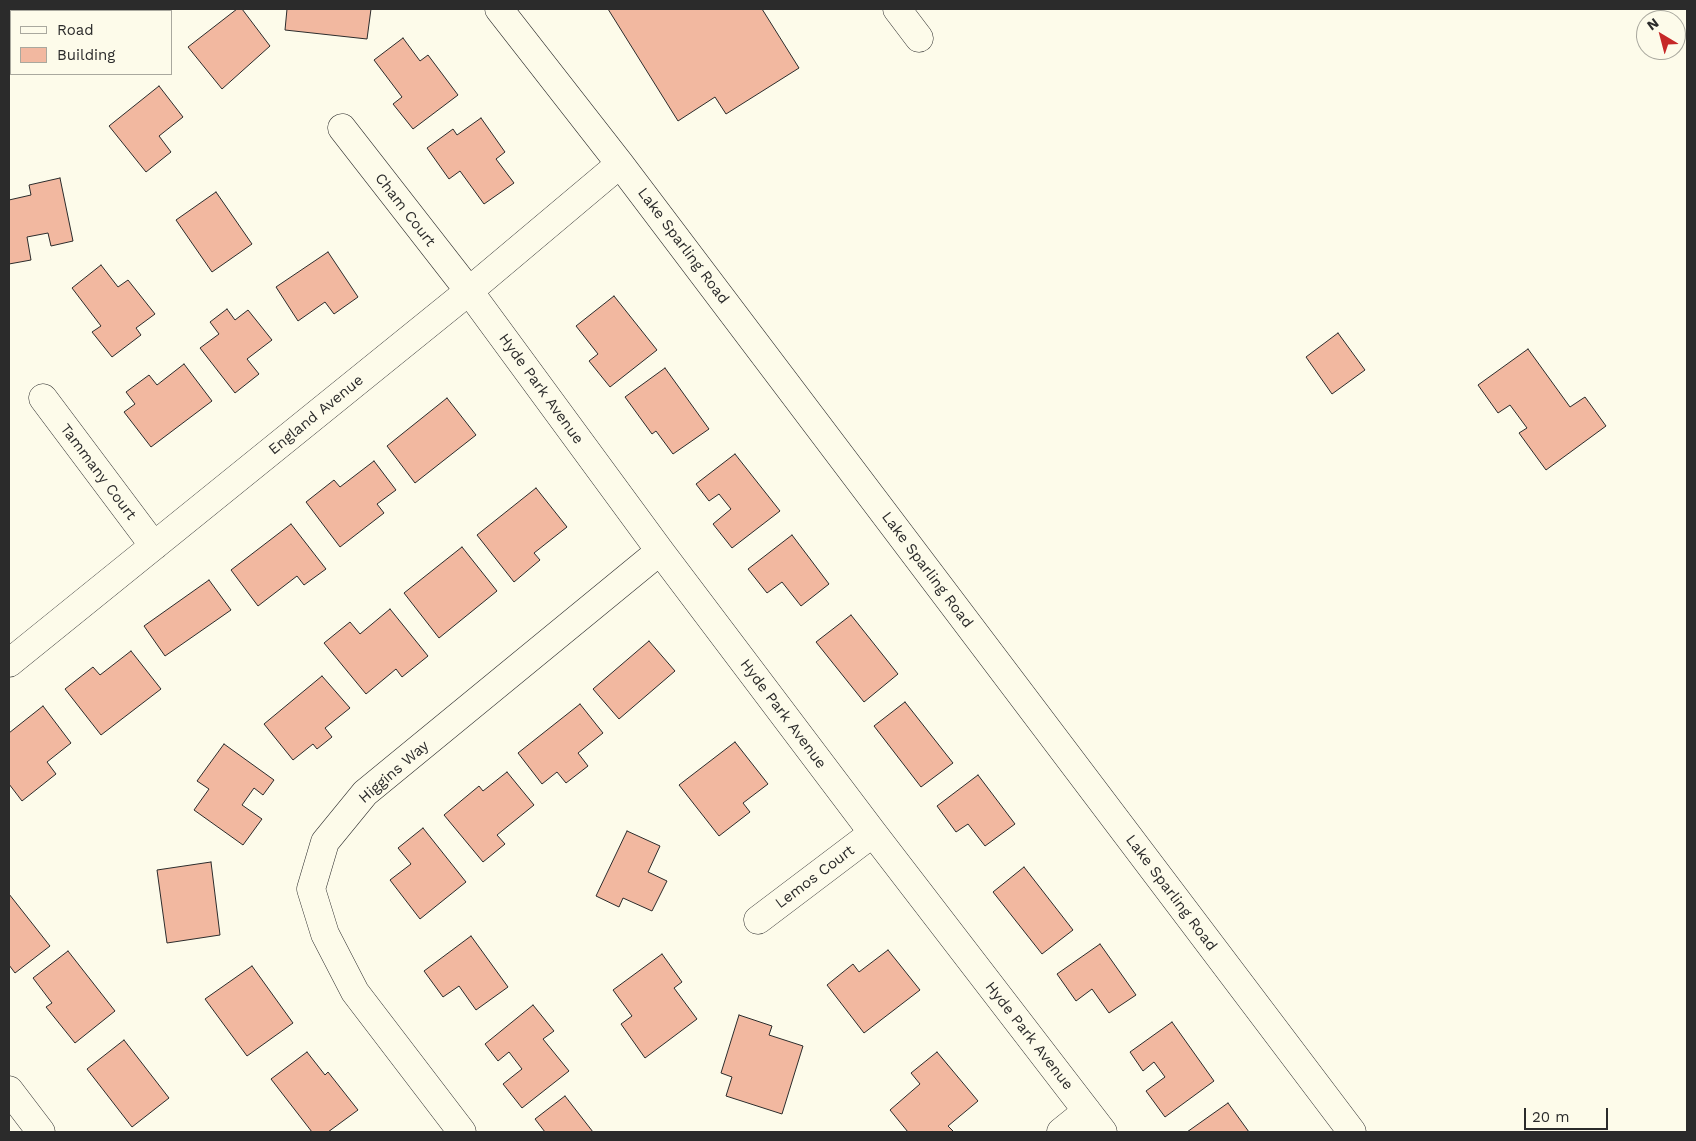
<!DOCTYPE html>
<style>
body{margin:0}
#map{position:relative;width:1696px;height:1141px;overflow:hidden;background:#fdfbea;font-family:"Work Sans",sans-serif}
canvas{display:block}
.frame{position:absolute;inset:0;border:10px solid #2b2b2b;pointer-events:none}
.legend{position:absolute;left:10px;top:10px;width:162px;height:65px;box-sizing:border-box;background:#fdfbea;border:1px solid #a9a89e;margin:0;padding:6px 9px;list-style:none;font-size:15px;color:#2b2b2b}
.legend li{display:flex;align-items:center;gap:10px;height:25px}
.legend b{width:25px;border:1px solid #a9a89e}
.north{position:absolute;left:1636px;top:10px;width:50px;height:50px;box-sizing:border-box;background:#fdfbea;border:1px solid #a9a89e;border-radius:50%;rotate:323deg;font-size:14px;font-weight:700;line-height:20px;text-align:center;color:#2b2b2b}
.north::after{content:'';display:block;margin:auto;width:18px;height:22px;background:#c62828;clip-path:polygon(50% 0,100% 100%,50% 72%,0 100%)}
.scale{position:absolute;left:1524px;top:1108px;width:84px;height:22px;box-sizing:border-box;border:2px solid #2b2b2b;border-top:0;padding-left:6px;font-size:15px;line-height:18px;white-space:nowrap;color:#2b2b2b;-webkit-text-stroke:4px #fdfbea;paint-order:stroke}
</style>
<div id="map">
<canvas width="1696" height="1141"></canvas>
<div class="frame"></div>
<ul class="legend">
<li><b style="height:6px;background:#fdfbea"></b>Road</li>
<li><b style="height:14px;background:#f2b8a0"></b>Building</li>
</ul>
<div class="north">N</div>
<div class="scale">20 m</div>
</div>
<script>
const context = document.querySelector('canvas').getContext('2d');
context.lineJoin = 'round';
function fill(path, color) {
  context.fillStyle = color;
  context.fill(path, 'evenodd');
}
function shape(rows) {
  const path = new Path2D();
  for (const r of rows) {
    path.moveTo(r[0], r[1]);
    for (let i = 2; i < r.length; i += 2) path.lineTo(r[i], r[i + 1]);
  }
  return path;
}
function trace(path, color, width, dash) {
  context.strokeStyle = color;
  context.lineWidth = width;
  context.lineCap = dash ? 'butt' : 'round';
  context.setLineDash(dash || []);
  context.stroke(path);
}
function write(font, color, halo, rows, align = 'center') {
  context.font = font + ' "Work Sans",sans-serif';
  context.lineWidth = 4;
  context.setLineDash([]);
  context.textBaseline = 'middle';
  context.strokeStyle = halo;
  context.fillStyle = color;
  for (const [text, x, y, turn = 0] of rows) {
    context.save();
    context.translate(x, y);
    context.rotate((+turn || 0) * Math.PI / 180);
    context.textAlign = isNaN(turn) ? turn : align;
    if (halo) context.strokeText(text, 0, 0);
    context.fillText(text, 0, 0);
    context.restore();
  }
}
const building = shape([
 [237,9,242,9,270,46,222,89,188,47,237,9],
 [287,9,371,9,367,39,285,30,287,9],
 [608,9,762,9,799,68,726,114,715,97,678,121,608,9],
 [403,38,420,61,428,55,458,95,413,129,393,104,402,97,374,60,403,38],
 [159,86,183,117,159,136,171,152,146,172,109,126,159,86],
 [481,118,505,152,496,159,514,183,484,204,460,171,449,179,427,148,453,129,457,135,481,118],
 [60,178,73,241,51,246,48,233,27,237,31,260,9,264,9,200,31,195,29,185,60,178],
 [216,192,252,244,212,272,176,220,216,192],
 [328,252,358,297,334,314,325,302,298,321,276,287,328,252],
 [101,265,118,287,128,280,155,314,136,328,141,335,112,357,92,332,101,326,72,288,101,265],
 [614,296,657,350,610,387,589,361,598,354,576,326,614,296],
 [227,309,235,320,248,310,272,340,247,359,259,374,235,393,200,348,219,334,210,322,227,309],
 [1338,333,1365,370,1332,394,1306,357,1338,333],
 [1528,349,1570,407,1585,397,1606,426,1546,470,1519,433,1527,428,1510,405,1498,413,1478,385,1528,349],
 [184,364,212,401,151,447,124,412,135,404,126,392,149,375,157,385,184,364],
 [665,368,709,429,673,454,656,431,652,434,625,397,665,368],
 [447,398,476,435,415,483,387,446,447,398],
 [735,454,780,511,732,548,713,524,731,509,719,494,709,501,696,484,735,454],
 [374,461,396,490,377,504,384,513,340,547,306,502,334,480,340,487,374,461],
 [536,488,567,527,534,553,540,560,514,582,477,535,536,488],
 [291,524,326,569,304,585,297,576,258,606,231,570,291,524],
 [792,535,829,584,801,606,782,582,767,593,748,569,792,535],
 [462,547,497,591,439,638,404,593,462,547],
 [209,580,231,610,165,656,144,626,209,580],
 [390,609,428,656,402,677,396,669,366,694,324,643,350,622,360,634,390,609],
 [851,615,898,674,864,702,816,642,851,615],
 [649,641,675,671,619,719,593,689,649,641],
 [131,651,161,689,101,735,65,689,93,667,100,675,131,651],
 [322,676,350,708,325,728,332,737,317,749,313,744,293,760,264,724,322,676],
 [905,702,953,763,921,787,874,726,905,702],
 [580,704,603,733,578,753,588,766,566,783,557,772,542,784,518,753,580,704],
 [43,706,71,743,47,762,56,774,22,801,9,784,9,733,43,706],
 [735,742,768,784,743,803,750,812,719,836,679,785,735,742],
 [224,744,274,780,263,795,254,788,242,805,262,819,243,845,194,810,209,789,197,781,224,744],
 [507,772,534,805,497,835,505,844,483,862,444,815,479,786,483,791,507,772],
 [978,775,1015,824,985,846,968,824,956,832,937,806,978,775],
 [423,828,466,882,420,919,390,880,411,864,398,848,423,828],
 [627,831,660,846,648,872,667,881,652,911,623,898,619,907,596,896,627,831],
 [211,862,220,935,167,943,157,870,211,862],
 [1024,867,1073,930,1042,954,993,892,1024,867],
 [9,894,50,946,15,973,9,965,9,894],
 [471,936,508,987,476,1010,459,986,443,997,424,971,471,936],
 [1100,944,1136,995,1109,1013,1092,989,1076,1001,1057,974,1100,944],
 [888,950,920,990,864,1033,827,985,853,964,859,972,888,950],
 [68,951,115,1011,75,1043,46,1007,52,1003,33,978,68,951],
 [662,954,682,982,674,988,697,1019,645,1058,621,1024,632,1016,613,990,662,954],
 [252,966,293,1023,247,1056,205,999,252,966],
 [533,1005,554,1031,543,1039,569,1071,522,1108,503,1084,522,1069,509,1052,498,1061,485,1044,533,1005],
 [739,1015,772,1026,769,1035,803,1046,782,1114,726,1096,732,1077,721,1073,739,1015],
 [1172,1022,1214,1081,1165,1117,1146,1091,1165,1077,1154,1062,1143,1071,1130,1052,1172,1022],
 [124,1040,169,1098,132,1127,87,1069,124,1040],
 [307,1052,325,1075,328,1072,358,1110,328,1132,312,1132,271,1079,307,1052],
 [937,1052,978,1101,948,1126,954,1132,908,1132,890,1110,920,1084,911,1073,937,1052],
 [565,1096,593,1132,545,1132,535,1119,565,1096],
 [1228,1103,1249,1132,1187,1132,1228,1103]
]);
fill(building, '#f2b8a0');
trace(building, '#2b2b2b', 1);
const minor = shape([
 [499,9,620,164,1352,1132],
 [897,9,919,38],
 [9,10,10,9],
 [342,128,469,291,660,551,873,833,1103,1132],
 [43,398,154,546],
 [9,663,469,291,620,164],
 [758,920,873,833],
 [9,1090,41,1132],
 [462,1132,355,992,325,934,311,889,325,842,365,793,660,551],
 [1061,1132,1087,1111]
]);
trace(minor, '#2b2b2b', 29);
trace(minor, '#fdfbea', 28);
write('15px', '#2b2b2b', '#fdfbea', [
 ["Cham Court",405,210,52],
 ["Lake Sparling Road",683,246,53],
 ["Hyde Park Avenue",541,389,54],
 ["England Avenue",316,415,-39],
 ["Tammany Court",98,472,53],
 ["Lake Sparling Road",927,570,53],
 ["Hyde Park Avenue",783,714,53],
 ["Higgins Way",394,772,-41],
 ["Lemos Court",815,877,-37],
 ["Lake Sparling Road",1171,893,53],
 ["Hyde Park Avenue",1029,1036,52]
]);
</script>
